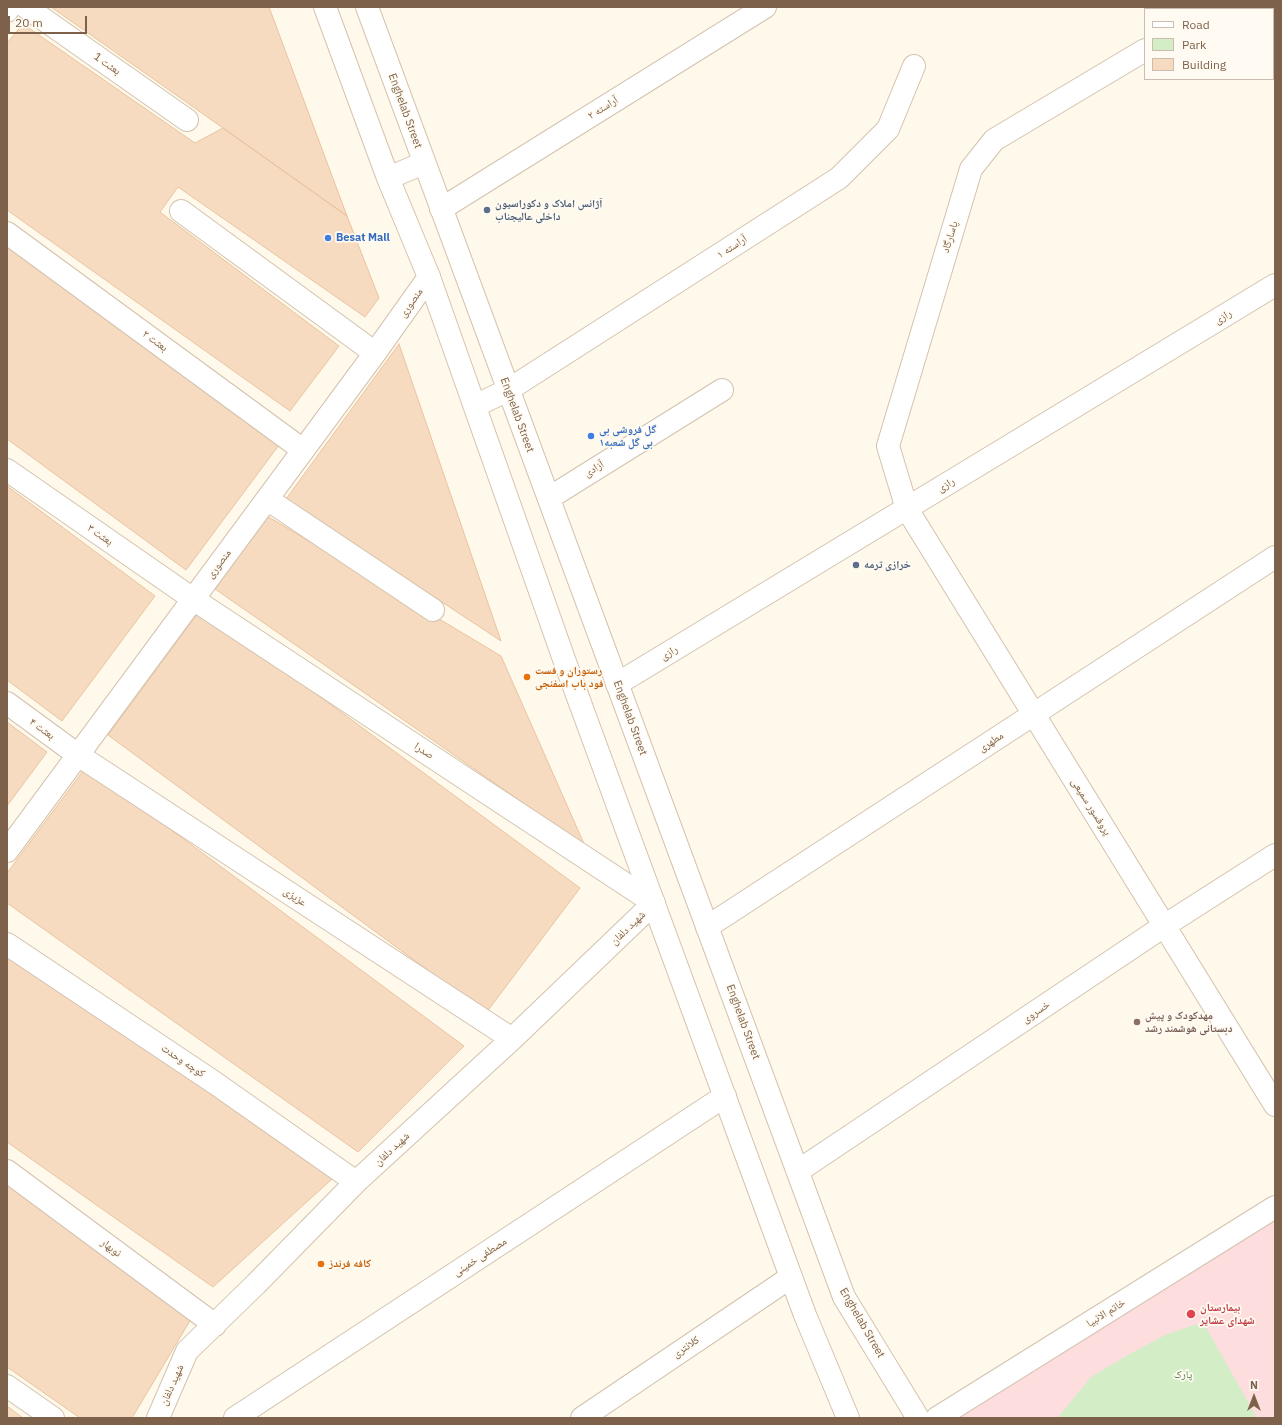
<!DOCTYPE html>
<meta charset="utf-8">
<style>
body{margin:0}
#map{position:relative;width:1282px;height:1425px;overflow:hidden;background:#fef9eb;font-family:"IBM Plex Sans",sans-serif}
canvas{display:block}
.frame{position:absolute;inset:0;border:8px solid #7d614a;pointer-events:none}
.legend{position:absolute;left:1144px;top:8px;width:130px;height:72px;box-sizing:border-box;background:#fffbf3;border:1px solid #cbbdaf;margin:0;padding:5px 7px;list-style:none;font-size:12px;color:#7d614a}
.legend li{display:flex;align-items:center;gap:8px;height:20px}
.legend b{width:20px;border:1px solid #cbbdaf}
.north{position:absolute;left:1234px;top:1377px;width:40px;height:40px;-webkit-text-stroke:3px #fffbf3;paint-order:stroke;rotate:0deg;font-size:11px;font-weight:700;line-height:16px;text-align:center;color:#7d614a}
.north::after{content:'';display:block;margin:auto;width:14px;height:18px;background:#7d614a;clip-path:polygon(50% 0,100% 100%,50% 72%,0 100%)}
.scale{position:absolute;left:8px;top:16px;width:79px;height:18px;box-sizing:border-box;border:2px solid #7d614a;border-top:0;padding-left:5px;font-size:12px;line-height:14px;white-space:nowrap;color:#7d614a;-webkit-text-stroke:3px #fffbf3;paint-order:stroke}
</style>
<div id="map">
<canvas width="1282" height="1425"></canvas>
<div class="frame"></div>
<ul class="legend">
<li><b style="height:5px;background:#fff"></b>Road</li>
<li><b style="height:11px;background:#d3eec7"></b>Park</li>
<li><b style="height:11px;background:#f6dbc0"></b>Building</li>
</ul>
<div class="north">N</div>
<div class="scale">20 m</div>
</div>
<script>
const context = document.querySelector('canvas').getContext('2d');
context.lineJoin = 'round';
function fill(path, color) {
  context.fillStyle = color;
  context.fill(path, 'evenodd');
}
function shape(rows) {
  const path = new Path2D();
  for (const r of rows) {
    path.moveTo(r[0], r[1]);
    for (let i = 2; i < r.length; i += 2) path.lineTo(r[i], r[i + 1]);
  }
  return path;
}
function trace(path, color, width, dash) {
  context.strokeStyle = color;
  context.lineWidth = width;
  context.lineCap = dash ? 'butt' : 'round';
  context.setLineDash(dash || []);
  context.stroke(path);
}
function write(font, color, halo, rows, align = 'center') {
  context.font = font + ' "IBM Plex Sans","Noto Naskh Arabic",sans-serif';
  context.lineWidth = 3.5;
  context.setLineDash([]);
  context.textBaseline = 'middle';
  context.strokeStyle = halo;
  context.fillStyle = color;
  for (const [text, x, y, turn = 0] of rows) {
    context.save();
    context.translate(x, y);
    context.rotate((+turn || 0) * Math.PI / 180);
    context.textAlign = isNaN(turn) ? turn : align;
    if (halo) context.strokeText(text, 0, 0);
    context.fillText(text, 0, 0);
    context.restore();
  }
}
fill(shape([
 [1275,1210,1275,1418,938,1418]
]), '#fddddd');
fill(shape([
 [1203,1322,1257,1418,1058,1418,1059,1416,1091,1377,1128,1355,1165,1335]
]), '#d3eec7');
const building = shape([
 [51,7,269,7,347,216,223,128,51,7],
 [23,24,195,143,223,128,347,216,379,298,365,317,178,187,160,212,339,346,290,411,7,210,7,43,23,24],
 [7,245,279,445,186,570,7,439,7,245],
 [399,344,501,641,286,499,399,344],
 [7,486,155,596,62,721,7,680,7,486],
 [267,516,501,656,585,846,215,589,267,516],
 [201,609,580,888,486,1013,108,735,201,609],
 [7,722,47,752,7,806,7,722],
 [86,767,464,1046,358,1152,7,903,7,873,86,767],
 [7,951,332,1179,213,1287,7,1142,7,951],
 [7,1184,191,1319,132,1418,80,1418,7,1367,7,1184],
 [7,1406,23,1418,7,1418,7,1406]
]);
fill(building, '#f6dbc0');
trace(building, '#eac39f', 1);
const minor = shape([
 [26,7,187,120],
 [1213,9,1216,7],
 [1145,50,994,140,971,169,888,446,907,509,1275,1105],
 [441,209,765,7],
 [181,211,375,353],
 [7,233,303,450],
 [508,390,839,178,888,129,914,66],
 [7,470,193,599,654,903,512,1039,356,1182,256,1284,187,1351,158,1418],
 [549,498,722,390],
 [267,499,433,610],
 [7,703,78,755,512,1039],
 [7,851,375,353,429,277],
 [707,927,1275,557],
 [7,944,215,1083,356,1182],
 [7,1171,215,1325],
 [798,1171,1164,926,1275,855],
 [7,1386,53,1418],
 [235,1418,725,1096],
 [582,1418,791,1277]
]);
const tertiary = shape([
 [7,11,10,7],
 [617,684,1275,285],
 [937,1418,1275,1207]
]);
const secondary = shape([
 [325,7,388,178,429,277,565,662,791,1277,805,1315,848,1418],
 [367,7,844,1297,918,1418],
 [388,178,424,163],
 [475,406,508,390]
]);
trace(minor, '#d3c2ae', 24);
trace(tertiary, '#d3c2ae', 24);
trace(secondary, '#d6c3ac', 24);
trace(minor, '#fff', 22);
trace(tertiary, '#fff', 22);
trace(secondary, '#fff', 22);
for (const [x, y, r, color] of [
 [487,210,4,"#5c6f8a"],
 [328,238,4,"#3f7fe0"],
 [591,436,4,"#3f7fe0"],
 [856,565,4,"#5c6f8a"],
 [527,677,4,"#e8710a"],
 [1137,1022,4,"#8d6e63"],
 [321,1264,4,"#e8710a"],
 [1191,1314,5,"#e0444e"]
]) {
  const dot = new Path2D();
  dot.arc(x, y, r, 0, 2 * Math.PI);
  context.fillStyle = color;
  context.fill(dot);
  trace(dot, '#fffbf3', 1.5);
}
write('11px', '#7d614a', '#fffbf3', [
 ["بعثت 1",107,64,35],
 ["آراسته ۲",603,108,-32],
 ["Enghelab Street",405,111,70],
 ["پاسارگاد",950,237,-73],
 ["آراسته ۱",732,247,-33],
 ["منصوری",411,303,-55],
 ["رازی",1223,317,-31],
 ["بعثت ۲",155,341,36],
 ["Enghelab Street",517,415,70],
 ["آزادی",594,469,-32],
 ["رازی",946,485,-31],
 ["بعثت ۳",100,535,35],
 ["منصوری",219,564,-53],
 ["رازی",669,653,-31],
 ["Enghelab Street",630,718,70],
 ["بعثت ۴",42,729,36],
 ["مطهری",991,742,-33],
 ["صدرا",424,751,33],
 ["پروفسور سمیعی",1091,807,58],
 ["عزیزی",295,897,33],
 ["شهید دلفان",628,928,-44],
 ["خسروی",1036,1012,-34],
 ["Enghelab Street",743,1022,70],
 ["کوچه وحدت",183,1061,34],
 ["شهید دلفان",392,1149,-43],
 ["نوبهار",111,1248,37],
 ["مصطفی خمینی",480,1257,-33],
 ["خاتم الانبیا",1106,1313,-32],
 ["Enghelab Street",862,1323,60],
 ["کلانتری",686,1347,-34],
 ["شهید دلفان",172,1385,-66]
]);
write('bold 11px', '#4e5e75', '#fffbf3', [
 ["آژانس املاک و دکوراسیون",495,204],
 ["داخلی عالیجناب",495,217],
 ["خرازی ترمه",864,565]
], 'left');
write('bold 11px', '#366cbe', '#fffbf3', [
 ["Besat Mall",336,238],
 ["گل فروشی بی",599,430],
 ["بی گل شعبه۱",599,443]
], 'left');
write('bold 11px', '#c56008', '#fffbf3', [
 ["رستوران و فست",535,671],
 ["فود باب اسفنجی",535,684],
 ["کافه فرندز",329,1264]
], 'left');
write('bold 11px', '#785e54', '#fffbf3', [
 ["مهدکودک و پیش",1145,1016],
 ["دبستانی هوشمند رشد",1145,1029]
], 'left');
write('bold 11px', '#be3a42', '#fffbf3', [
 ["بیمارستان",1200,1308],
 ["شهدای عشایر",1200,1321]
], 'left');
write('11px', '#4a7d3e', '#fffbf3', [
 ["پارک",1183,1375]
]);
</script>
